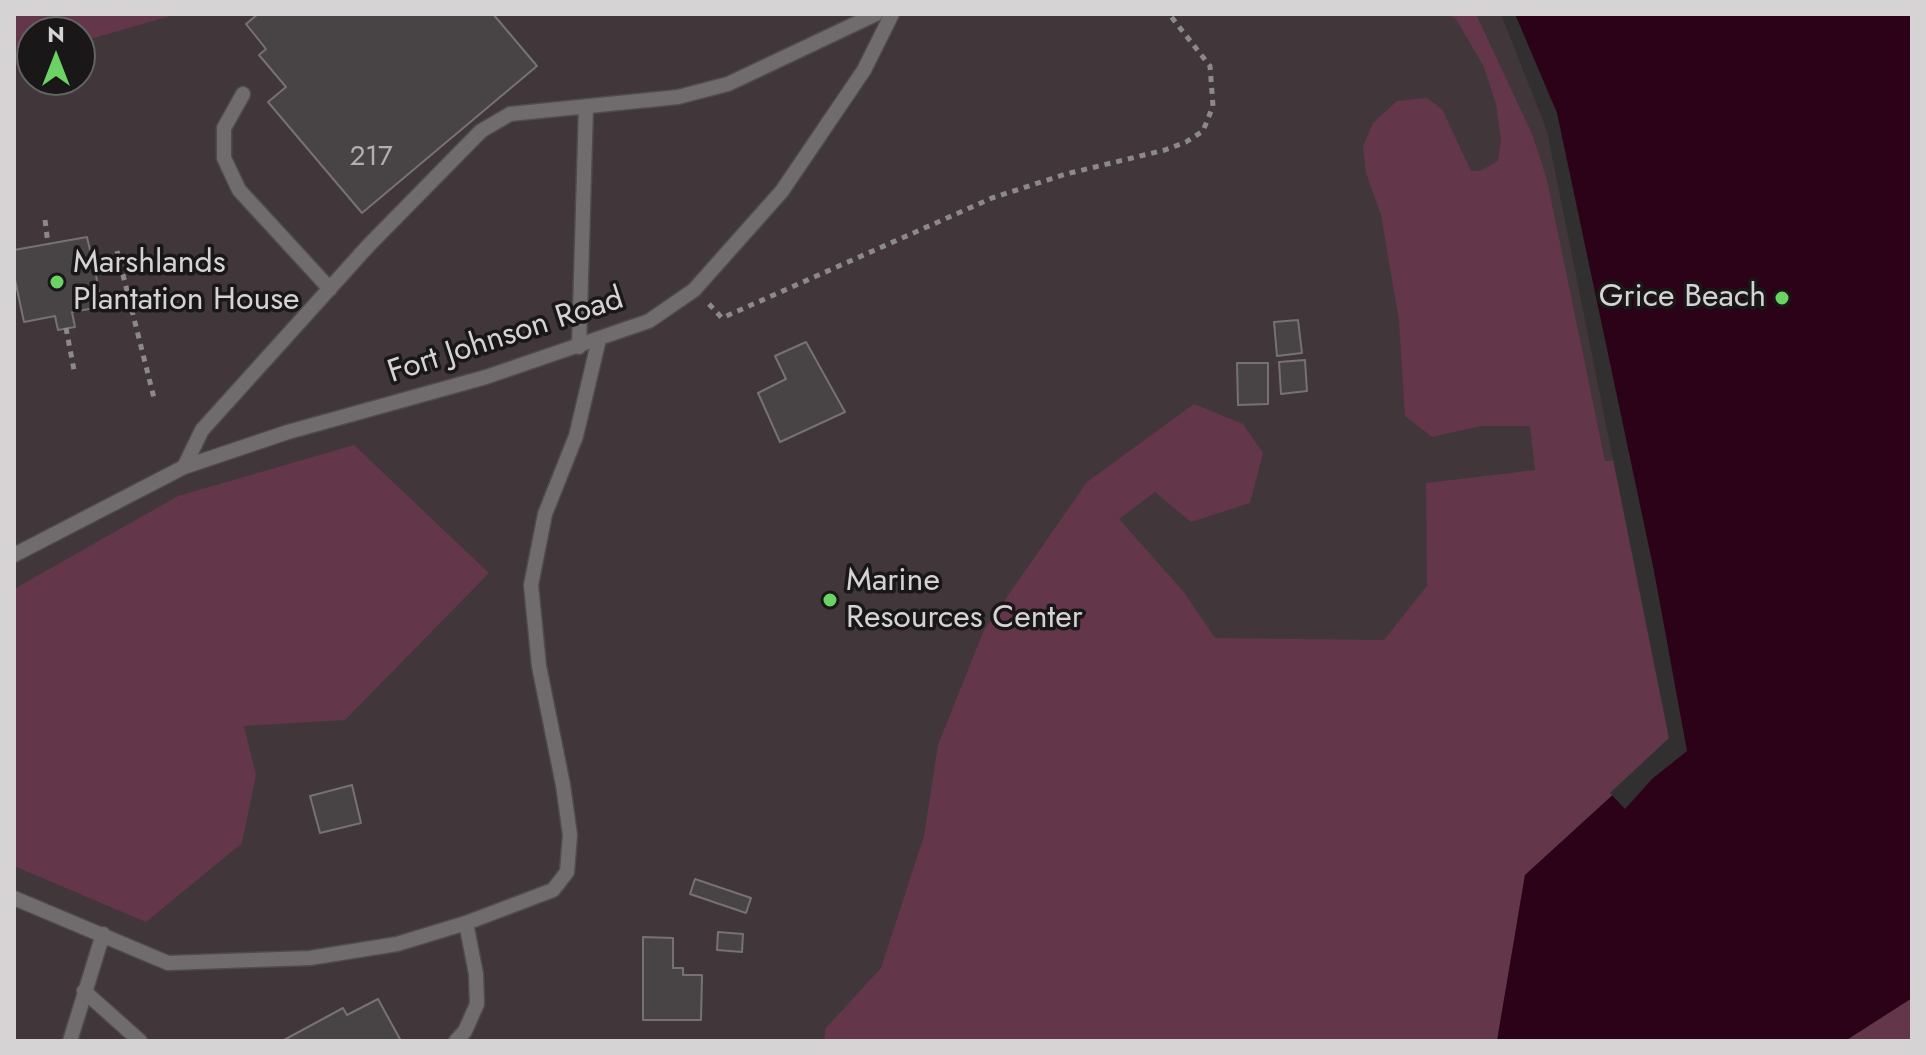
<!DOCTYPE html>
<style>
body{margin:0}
#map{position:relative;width:1926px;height:1055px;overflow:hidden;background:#322f30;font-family:Jost,sans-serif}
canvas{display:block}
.frame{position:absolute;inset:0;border:16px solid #d5d3d4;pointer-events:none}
.north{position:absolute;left:16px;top:16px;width:80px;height:80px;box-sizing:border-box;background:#191718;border:2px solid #646263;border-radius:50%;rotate:0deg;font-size:22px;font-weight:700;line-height:32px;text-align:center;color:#d5d3d4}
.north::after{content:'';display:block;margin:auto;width:28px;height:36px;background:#6ad364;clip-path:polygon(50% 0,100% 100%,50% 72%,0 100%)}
</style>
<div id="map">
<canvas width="1926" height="1055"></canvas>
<div class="frame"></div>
<div class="north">N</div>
</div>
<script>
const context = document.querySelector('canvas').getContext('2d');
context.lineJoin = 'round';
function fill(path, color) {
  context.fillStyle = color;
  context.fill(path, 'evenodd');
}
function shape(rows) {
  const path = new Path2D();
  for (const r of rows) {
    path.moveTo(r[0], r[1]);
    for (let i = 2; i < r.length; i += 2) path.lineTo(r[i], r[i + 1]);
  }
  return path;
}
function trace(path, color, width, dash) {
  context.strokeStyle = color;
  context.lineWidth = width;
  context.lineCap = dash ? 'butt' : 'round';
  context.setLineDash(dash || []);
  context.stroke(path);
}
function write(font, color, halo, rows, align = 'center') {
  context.font = font + ' Jost,sans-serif';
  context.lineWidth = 7;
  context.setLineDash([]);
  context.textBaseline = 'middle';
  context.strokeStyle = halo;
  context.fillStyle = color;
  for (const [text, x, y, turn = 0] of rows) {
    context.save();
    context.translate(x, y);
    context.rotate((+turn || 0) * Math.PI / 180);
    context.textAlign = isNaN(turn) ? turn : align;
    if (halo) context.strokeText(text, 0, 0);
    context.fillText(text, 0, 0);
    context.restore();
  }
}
fill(shape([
 [14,14,1505,14,1551,130,1674,739,1342,1041,14,1041],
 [32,32,80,32,80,80,32,80]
]), '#41363a');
fill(shape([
 [14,14,177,14,80,42,80,32,32,32,32,60,14,66],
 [1447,14,1476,14,1532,134,1547,180,1605,461,1619,460,1674,739,1525,875,1497,1041,824,1041,825,1029,881,968,924,836,938,745,984,630,1087,482,1194,404,1243,424,1263,453,1250,503,1191,522,1155,492,1119,519,1183,591,1215,638,1384,640,1427,586,1426,483,1535,470,1530,426,1481,426,1432,437,1405,416,1399,321,1381,215,1366,173,1363,146,1373,123,1397,101,1427,98,1442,109,1471,171,1480,171,1498,161,1501,140,1496,104,1484,67,1456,19],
 [354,445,489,573,345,720,244,726,256,775,242,843,146,922,14,866,14,589,178,496],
 [1912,998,1912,1041,1845,1041]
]), '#63364a');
fill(shape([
 [1505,14,1912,14,1912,998,1845,1041,1497,1041,1525,875,1674,739,1551,130]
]), '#2c0218');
fill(shape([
 [1501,14,1515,14,1557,113,1654,571,1687,751,1652,779,1625,809,1610,793,1669,738,1547,131]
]), '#322f30');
const building = shape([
 [258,14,493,14,537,66,362,213,268,102,286,87,259,55,266,49,246,24,258,14],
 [87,237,90,250,92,249,101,307,72,312,75,327,58,330,55,316,24,322,14,275,14,250,87,237],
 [1298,320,1302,353,1277,356,1274,322,1298,320],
 [806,342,845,412,780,442,758,393,786,379,775,356,806,342],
 [1305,360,1307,391,1281,394,1279,362,1305,360],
 [1237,363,1268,363,1268,404,1238,405,1237,363],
 [352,785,361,823,320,833,310,796,352,785],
 [695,879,751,898,746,913,690,894,695,879],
 [718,932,743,934,742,952,717,950,718,932],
 [643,937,673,938,673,968,683,968,683,975,702,975,701,1020,643,1020,643,937],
 [378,999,401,1041,284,1040,343,1008,347,1015,378,999]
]);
fill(building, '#484445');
trace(building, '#767274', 2);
const lane = shape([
 [243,94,224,128,224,158,239,190,330,289],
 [579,347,586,106],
 [184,467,202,430,368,246,481,131,510,114,678,97,728,84,876,14],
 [14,555,184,467,288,432,486,377,649,321,694,290,782,191,864,70,892,14],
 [14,898,168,963,310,958,397,944,466,923,553,890,567,872,570,835,563,785,539,666,531,585,545,514,576,436,599,339],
 [84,991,140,1041],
 [70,1041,103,934],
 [456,1041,465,1031,477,1004,476,974,466,923]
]);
trace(lane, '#4e4c4d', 17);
trace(shape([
 [45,220,48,244],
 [117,251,154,398],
 [709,304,722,318,992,198,1066,174,1165,150,1186,142,1203,131,1213,106,1210,66,1169,14],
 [66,328,74,370]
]), '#8c898a', 5, [6, 6]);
trace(lane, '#706c6e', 14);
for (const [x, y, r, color] of [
 [57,282,8,"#6ad364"],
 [1782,298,8,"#6ad364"],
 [830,600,8,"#6ad364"]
]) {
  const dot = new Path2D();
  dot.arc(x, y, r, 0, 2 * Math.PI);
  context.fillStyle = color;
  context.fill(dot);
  trace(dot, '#191718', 3);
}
write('28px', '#b2afb0', null, [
 ["217",371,158]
]);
write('32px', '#d5d3d4', '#191718', [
 ["Marshlands",73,264],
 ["Plantation House",73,301],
 ["Grice Beach",1766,298,"right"],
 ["Marine",846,582],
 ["Resources Center",846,619]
], 'left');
write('32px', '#d5d3d4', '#191718', [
 ["Fort Johnson Road",506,337,-18]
]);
</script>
